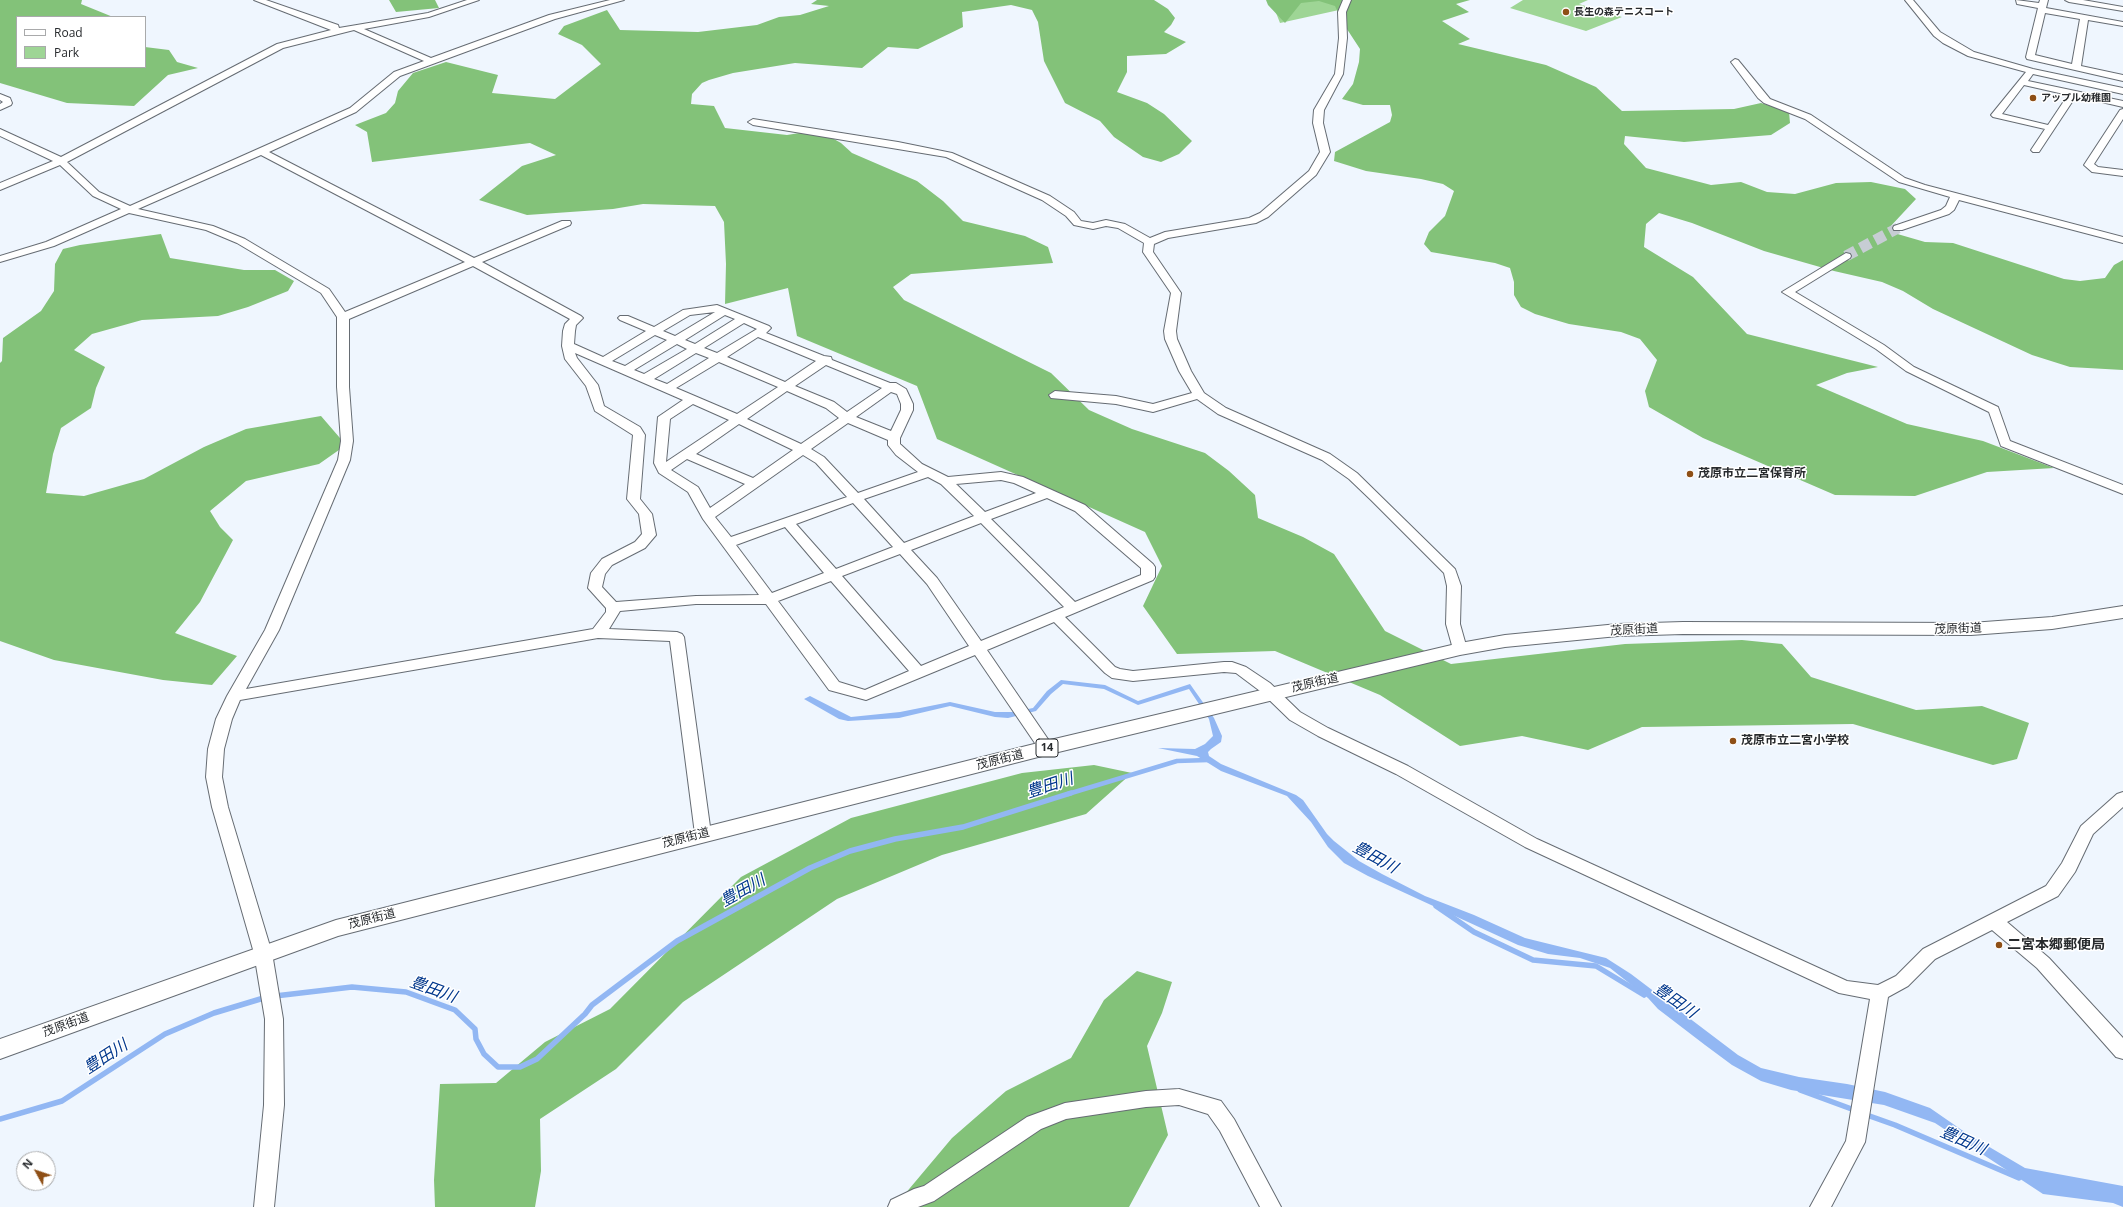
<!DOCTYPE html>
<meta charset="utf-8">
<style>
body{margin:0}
#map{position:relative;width:2123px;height:1207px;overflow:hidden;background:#eff6fe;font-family:"Open Sans",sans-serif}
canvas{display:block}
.legend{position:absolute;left:16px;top:16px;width:130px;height:52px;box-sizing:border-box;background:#fff;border:1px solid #a9aaab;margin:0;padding:5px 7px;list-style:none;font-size:12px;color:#272a2d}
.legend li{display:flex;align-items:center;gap:8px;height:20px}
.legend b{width:20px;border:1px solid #a9aaab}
.north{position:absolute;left:16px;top:1151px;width:40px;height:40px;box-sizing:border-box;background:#fff;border:1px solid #a9aaab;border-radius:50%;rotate:310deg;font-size:11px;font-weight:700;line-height:16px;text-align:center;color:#272a2d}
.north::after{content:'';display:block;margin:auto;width:14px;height:18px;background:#8e4f16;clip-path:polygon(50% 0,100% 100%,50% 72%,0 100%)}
</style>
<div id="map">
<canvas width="2123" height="1207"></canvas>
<ul class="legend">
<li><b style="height:5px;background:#fff"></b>Road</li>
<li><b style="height:11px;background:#9ed595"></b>Park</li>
</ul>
<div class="north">N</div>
</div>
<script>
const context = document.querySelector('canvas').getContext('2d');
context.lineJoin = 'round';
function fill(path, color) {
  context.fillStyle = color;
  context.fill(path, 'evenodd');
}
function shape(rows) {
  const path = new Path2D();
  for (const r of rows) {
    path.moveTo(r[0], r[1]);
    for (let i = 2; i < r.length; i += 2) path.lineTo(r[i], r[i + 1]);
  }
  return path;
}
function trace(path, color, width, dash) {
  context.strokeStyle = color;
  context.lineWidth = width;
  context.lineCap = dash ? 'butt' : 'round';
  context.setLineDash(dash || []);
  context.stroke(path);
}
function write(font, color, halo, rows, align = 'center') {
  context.font = font + ' "Open Sans","Noto Sans JP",sans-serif';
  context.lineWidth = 3;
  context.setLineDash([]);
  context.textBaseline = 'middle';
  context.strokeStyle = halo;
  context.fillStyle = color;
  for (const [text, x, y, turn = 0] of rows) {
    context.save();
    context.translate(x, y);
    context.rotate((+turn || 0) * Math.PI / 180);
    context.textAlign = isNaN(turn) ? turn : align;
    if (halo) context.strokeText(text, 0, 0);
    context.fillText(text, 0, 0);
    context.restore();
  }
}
fill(shape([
 [1271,0,1345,0,1339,10,1280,23],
 [1523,0,1588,0,1579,4,1622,17,1586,31,1510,8]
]), '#9ed595');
fill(shape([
 [0,0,82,0,81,4,113,17,17,17,17,67,145,67,145,47,169,50,177,62,198,68,168,75,134,106,67,103,0,83],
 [389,0,435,0,439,8,396,12],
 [817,0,1154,0,1168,9,1175,18,1171,25,1164,32,1186,42,1166,54,1127,56,1127,72,1117,92,1147,103,1164,114,1192,141,1179,154,1161,162,1143,157,1114,137,1100,121,1065,103,1044,61,1038,22,1032,10,1011,5,962,12,963,27,918,49,888,47,862,68,795,63,733,73,709,80,702,83,692,94,691,104,714,106,725,128,787,135,818,130,841,143,852,153,917,181,943,201,963,221,1025,236,1048,247,1053,263,911,274,893,287,904,300,1051,373,1089,410,1132,429,1205,453,1229,471,1255,495,1258,518,1303,537,1334,554,1385,631,1451,664,1625,644,1742,640,1782,644,1811,677,1916,710,1982,706,2029,723,2017,759,1993,765,1853,724,1642,727,1588,750,1522,736,1460,746,1380,695,1275,651,1177,654,1143,606,1162,566,1145,532,937,439,917,386,797,336,788,288,725,304,726,264,724,222,715,206,643,204,613,209,527,215,479,200,522,166,556,155,530,143,372,162,367,132,355,125,386,113,395,103,398,91,413,73,446,62,498,75,492,93,555,99,601,64,582,45,558,34,564,26,607,10,620,30,698,32,757,25,779,17,800,15,829,6,811,4],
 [1266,0,1470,0,1456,4,1469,12,1442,21,1470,39,1458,44,1546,65,1596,87,1622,111,1734,109,1761,103,1789,112,1790,123,1771,135,1684,142,1625,136,1624,144,1646,168,1711,185,1741,182,1767,192,1795,194,1836,183,1871,182,1905,189,1916,199,1889,228,1894,233,1925,242,1953,243,2064,279,2080,281,2105,278,2114,265,2123,260,2123,370,2070,367,2032,355,1933,309,1903,291,1882,282,1834,271,1764,251,1692,223,1659,213,1646,224,1644,247,1693,277,1747,334,1878,367,1847,373,1816,385,1907,424,1983,441,2054,468,1987,472,1915,496,1835,495,1703,438,1649,407,1645,391,1657,360,1640,339,1621,332,1569,324,1535,314,1521,307,1514,295,1514,282,1510,268,1495,263,1431,252,1424,244,1429,232,1445,216,1454,191,1443,184,1421,179,1366,171,1334,161,1335,152,1390,122,1392,115,1390,105,1363,105,1342,99,1353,84,1359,62,1360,49,1343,23,1335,6,1319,1,1301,3,1285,23,1268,5],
 [161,234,170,258,244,270,275,270,294,281,288,291,248,307,218,316,142,320,92,334,74,350,105,367,96,388,91,408,61,428,53,454,46,493,84,496,144,479,204,447,246,429,321,416,346,445,319,464,246,481,210,511,220,527,233,540,200,602,175,633,237,656,212,685,163,680,54,660,0,641,0,363,2,361,3,338,41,311,54,291,55,264,63,249,80,245],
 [1094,765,1132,773,1086,814,942,855,837,899,683,1002,616,1069,540,1119,541,1171,535,1207,435,1207,434,1180,440,1084,496,1083,545,1042,610,1009,741,877,851,818,1022,773],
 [1137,971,1172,982,1162,1013,1147,1046,1168,1135,1129,1207,894,1207,952,1138,1006,1091,1071,1058,1104,1000]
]), '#83c279');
fill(shape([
 [1061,680,1105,685,1138,701,1190,684,1214,718,1222,736,1221,742,1211,749,1208,752,1209,756,1221,764,1296,795,1303,800,1327,834,1334,841,1359,861,1382,874,1425,896,1474,915,1525,938,1606,958,1631,974,1738,1055,1761,1068,1799,1077,1847,1084,1885,1092,1930,1108,1969,1135,2025,1168,2123,1186,2123,1207,2113,1203,2043,1194,1935,1123,1884,1105,1791,1090,1761,1081,1732,1065,1705,1045,1658,1009,1648,998,1610,968,1580,958,1548,954,1518,945,1368,876,1344,863,1328,847,1311,822,1287,796,1221,771,1197,756,1158,748,1195,749,1205,744,1213,736,1209,719,1189,689,1138,705,1104,689,1063,684,1051,694,1036,711,1008,718,995,717,950,706,899,718,848,721,839,719,804,699,810,696,851,717,900,712,950,702,995,712,1013,712,1033,708,1047,691]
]), '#92b7f3');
trace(shape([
 [1068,794,1177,761,1208,760]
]), '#92b7f3', 4.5);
trace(shape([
 [1436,906,1474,932,1533,960,1596,966,1644,995],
 [275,996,352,987,406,992,455,1010,475,1029,476,1039,484,1054,498,1067,520,1067,537,1059,585,1014,592,1005,677,941,810,868,850,851,895,839,963,827,1071,793],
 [1800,1090,1857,1111],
 [1864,1114,1895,1125,2019,1178],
 [0,1119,62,1101,165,1034,214,1013,267,997]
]), '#92b7f3', 5.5);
trace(shape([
 [1846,256,1898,228]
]), '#c7cdd4', 11, [11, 5.5]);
const minor = shape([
 [254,0,266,0,338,25,339,28,428,13,467,0,479,0,429,17,364,29,431,58,549,15,610,0,624,0,555,19,400,76,356,112,269,152,474,258,562,221,570,221,571,223,570,225,482,262,581,316,583,318,576,325,575,331,574,344,603,357,646,331,620,320,618,318,620,316,628,316,654,327,683,310,717,305,769,326,771,328,766,333,824,356,831,357,832,360,890,383,896,383,906,389,913,404,913,410,900,438,900,444,922,464,948,477,1001,472,1023,477,1085,505,1153,564,1155,567,1155,577,1153,580,1065,617,1115,667,1120,669,1133,671,1224,662,1232,662,1246,667,1270,683,1300,712,1328,728,1408,766,1537,839,1847,981,1878,985,1896,976,1923,949,2046,886,2062,863,2081,826,2117,794,2123,792,2123,807,2093,834,2075,872,2058,896,2007,922,2049,958,2123,1038,2123,1059,2116,1057,2037,968,1992,930,1935,959,1908,986,1888,997,1865,1142,1831,1207,1810,1207,1846,1141,1870,999,1839,993,1525,847,1396,774,1318,736,1290,720,1260,691,1236,673,1224,672,1133,681,1112,678,1105,673,1054,622,987,650,1054,748,1051,752,1046,753,1041,752,975,655,866,700,829,690,766,604,696,604,620,611,609,629,677,632,682,634,684,637,711,834,709,838,703,840,697,838,695,834,670,641,598,638,240,700,232,719,224,749,222,777,228,807,272,953,283,1019,284,1105,274,1207,254,1207,264,1105,265,1019,254,953,212,807,206,777,208,749,216,719,227,696,265,630,338,460,341,441,337,387,337,317,321,293,237,243,206,230,129,213,54,246,0,262,0,256,46,242,121,209,93,196,60,165,0,190,0,183,53,161,0,136,0,129,61,157,277,44,331,30,254,0],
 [354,30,424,61,394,72,350,108,130,206,99,192,67,162,283,48,354,30],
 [261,155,465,262,345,312,329,289,245,239,213,226,138,209,261,155],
 [473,266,570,319,565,324,563,331,562,346,565,359,586,386,595,411,633,435,627,499,639,514,642,534,635,542,602,559,591,573,588,588,606,608,606,612,593,629,246,689,279,630,350,460,353,441,349,387,349,319,473,266],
 [715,312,675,336,663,331,690,315,715,312],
 [725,315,735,319,695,344,685,340,725,315],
 [744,323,757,329,717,353,704,348,744,323],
 [655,335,667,340,625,366,612,361,655,335],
 [758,337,816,361,785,382,727,357,758,337],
 [677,344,687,349,644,374,634,370,677,344],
 [575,353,683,400,658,417,654,463,659,473,688,492,703,519,759,595,696,596,616,602,602,587,605,574,612,565,645,548,656,535,652,514,640,499,645,435,640,427,604,406,598,385,577,358,575,353],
 [696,353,709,358,667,384,654,379,696,353],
 [719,362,778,387,737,414,676,388,719,362],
 [826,365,882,388,847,412,834,402,795,386,826,365],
 [787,391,826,408,839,418,801,444,747,419,787,391],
 [891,392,897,394,901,404,901,410,891,431,856,417,891,392],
 [693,404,729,420,666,462,670,419,693,404],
 [848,423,888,440,888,445,896,455,918,472,858,493,824,457,811,449,848,423],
 [739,424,793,450,753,478,696,454,739,424],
 [803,455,816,463,847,497,731,537,715,517,803,455],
 [687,459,745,484,710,508,698,487,671,470,687,459],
 [928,477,941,484,974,516,904,543,864,499,928,477],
 [1001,480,1014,483,1036,493,985,512,956,484,1001,480],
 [1047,498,1075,511,1141,568,1141,575,1075,602,991,519,1047,498],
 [853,503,893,547,836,569,796,524,853,503],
 [981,523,1064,607,981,641,937,578,911,550,981,523],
 [785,527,824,573,772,593,736,545,785,527],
 [900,554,927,584,969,646,921,666,842,576,900,554],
 [831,581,909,671,865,690,839,682,778,601,831,581],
 [1343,0,1351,0,1346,12,1347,38,1343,74,1324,110,1323,123,1330,152,1316,175,1268,217,1256,223,1168,238,1154,244,1153,252,1181,293,1176,331,1177,339,1191,371,1204,393,1226,408,1330,454,1357,473,1455,569,1461,586,1460,624,1467,649,1465,652,1460,654,1455,652,1453,649,1446,624,1447,586,1444,573,1371,500,1349,479,1322,460,1218,414,1197,399,1153,412,1116,404,1051,398,1049,395,1055,391,1116,396,1153,404,1192,393,1179,371,1165,339,1164,331,1171,293,1143,252,1144,243,1118,228,1106,226,1093,229,1074,225,1066,216,1042,200,946,157,753,125,748,122,753,119,898,142,952,153,1050,196,1074,212,1081,221,1093,223,1106,220,1125,224,1150,238,1165,232,1249,218,1260,213,1309,171,1320,152,1313,123,1314,110,1335,74,1339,38,1338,12,1343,0],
 [1905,0,1913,0,1940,32,1974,52,2033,69,2123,88,2123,94,2033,74,2028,81,2123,101,2123,107,2076,96,2039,152,2033,152,2031,150,2045,129,1993,117,1991,115,2026,72,1968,56,1943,43,1934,36,1905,0],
 [2024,85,2068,95,2048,125,2002,114,2024,85],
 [2016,0,2039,3,2040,0,2048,0,2046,8,2123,22,2123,26,2088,20,2081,66,2123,75,2123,81,2027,59,2026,57,2038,8,2017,4,2016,0],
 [2045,13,2080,19,2072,64,2035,55,2045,13],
 [2065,0,2083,0,2123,7,2123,11,2069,2,2065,0],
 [1735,59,1738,60,1770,99,1811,115,1905,178,1925,185,2123,237,2123,243,1959,200,1954,210,1949,214,1902,230,1894,230,1893,228,1894,226,1941,210,1946,206,1950,197,1899,182,1805,119,1764,103,1758,98,1731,62,1735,59],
 [0,94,10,98,12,103,11,105,0,110,0,104,3,102,0,100,0,94],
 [2123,109,2123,119,2094,164,2098,167,2123,170,2123,176,2092,172,2084,165,2120,110,2123,109],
 [1846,253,1850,254,1851,256,1850,258,1795,292,1884,345,1914,367,1998,407,2010,441,2123,485,2123,494,2001,446,1989,412,1906,371,1876,349,1782,292,1846,253],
 [1179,1089,1221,1101,1234,1119,1281,1207,1260,1207,1220,1131,1208,1114,1179,1105,1146,1107,1066,1119,1041,1129,934,1201,918,1207,888,1207,891,1200,914,1189,924,1186,1027,1117,1065,1103,1146,1091,1179,1089]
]);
const major = shape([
 [2123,606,2123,618,2052,629,1971,635,1683,634,1618,636,1505,647,1460,655,1046,755,338,936,0,1059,0,1039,336,920,1046,741,1460,643,1505,635,1618,624,1683,622,1971,623,2052,617,2123,606]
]);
trace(minor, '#666c73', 2);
trace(major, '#666c73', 2);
fill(minor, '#fff');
fill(major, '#fff');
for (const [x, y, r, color] of [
 [1566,12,4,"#8e4f16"],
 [2033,98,4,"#8e4f16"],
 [1690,474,4,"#8e4f16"],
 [1733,741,4,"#8e4f16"],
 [1999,945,4,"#8e4f16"]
]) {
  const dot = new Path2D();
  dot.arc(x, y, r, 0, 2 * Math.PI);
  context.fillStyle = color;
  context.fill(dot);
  trace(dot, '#fff', 1.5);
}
write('bold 10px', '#272a2d', '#fff', [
 ["長生の森テニスコート",1574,12],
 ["アップル幼稚園",2041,98]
], 'left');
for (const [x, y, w] of [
 [1047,748,22]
]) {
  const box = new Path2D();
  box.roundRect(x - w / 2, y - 9, w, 18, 3);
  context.fillStyle = '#fff';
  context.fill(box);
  trace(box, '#272a2d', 1);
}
write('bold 11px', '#272a2d', null, [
 ["14",1047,748]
]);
write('bold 12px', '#272a2d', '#fff', [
 ["茂原市立二宮保育所",1698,474],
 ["茂原市立二宮小学校",1741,741]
], 'left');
write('12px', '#272a2d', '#fff', [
 ["茂原街道",1958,629,-2],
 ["茂原街道",1634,630,-3],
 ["茂原街道",1315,683,-13],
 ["茂原街道",1000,760,-14],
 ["茂原街道",686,838,-14],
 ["茂原街道",372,919,-14],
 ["茂原街道",66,1025,-20]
]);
write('bold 14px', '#272a2d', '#fff', [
 ["二宮本郷郵便局",2007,945]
], 'left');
write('italic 16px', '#01378c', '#fff', [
 ["豊田川",1050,786,-18],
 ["豊田川",1375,858,29],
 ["豊田川",743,891,-29],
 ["豊田川",433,990,20],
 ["豊田川",1675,1001,35],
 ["豊田川",106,1057,-33],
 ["豊田川",1963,1141,24]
]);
</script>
